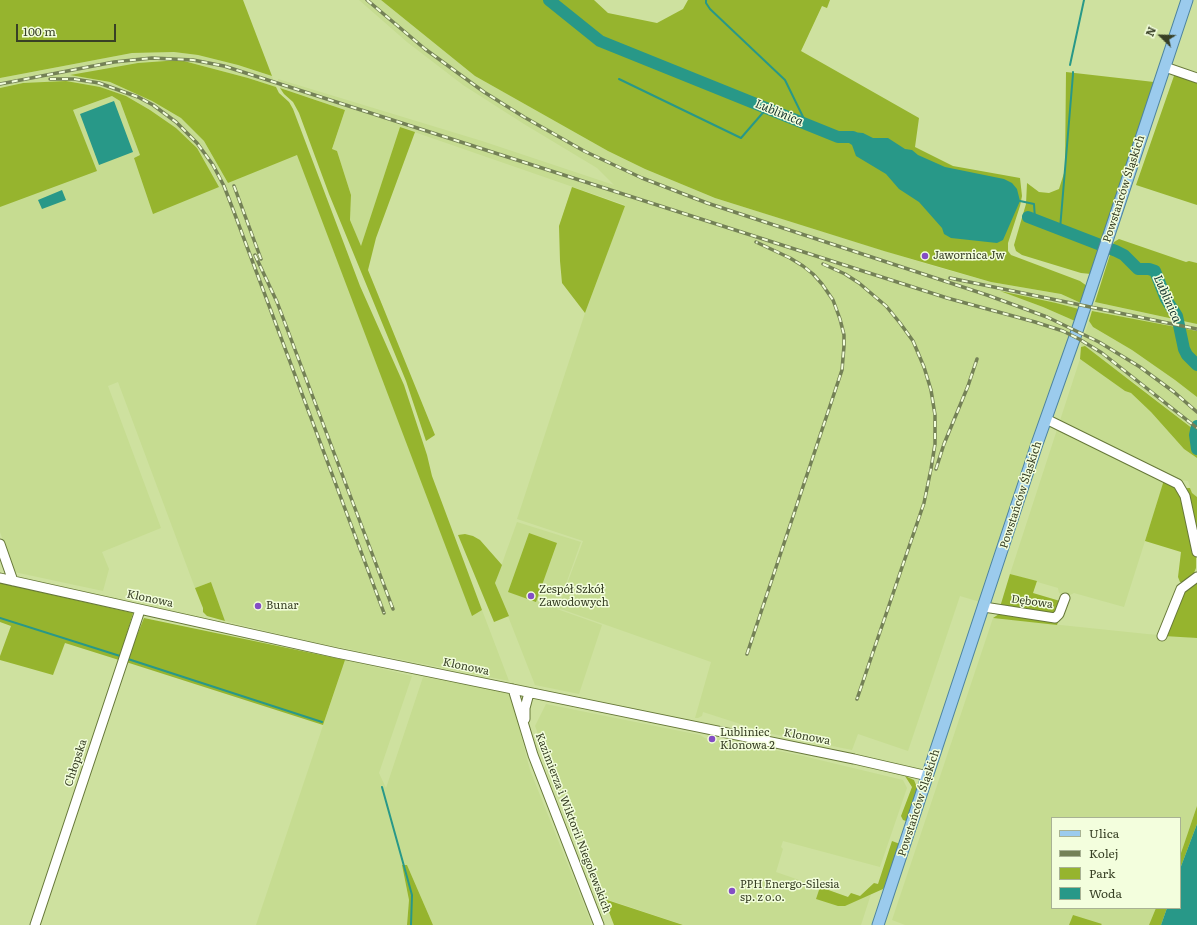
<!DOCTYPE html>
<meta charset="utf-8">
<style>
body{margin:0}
#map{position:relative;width:1197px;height:925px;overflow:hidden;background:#cee19f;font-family:Literata,serif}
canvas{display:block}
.legend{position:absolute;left:1051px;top:817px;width:130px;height:92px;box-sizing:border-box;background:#f3fedd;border:1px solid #a8b293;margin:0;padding:5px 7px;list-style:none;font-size:12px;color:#384025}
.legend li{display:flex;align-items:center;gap:8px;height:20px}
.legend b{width:20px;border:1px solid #a8b293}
.north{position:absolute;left:1141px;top:16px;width:40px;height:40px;-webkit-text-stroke:3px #f3fedd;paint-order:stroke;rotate:293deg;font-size:11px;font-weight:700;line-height:16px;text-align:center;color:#384025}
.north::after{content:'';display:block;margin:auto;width:14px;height:18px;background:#384025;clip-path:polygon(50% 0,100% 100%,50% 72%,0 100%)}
.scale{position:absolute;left:16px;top:24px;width:100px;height:18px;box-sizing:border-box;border:2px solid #384025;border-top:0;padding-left:5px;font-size:12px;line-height:14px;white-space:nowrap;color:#384025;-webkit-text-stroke:3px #f3fedd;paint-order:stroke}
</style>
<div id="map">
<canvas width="1197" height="925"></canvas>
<ul class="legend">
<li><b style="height:5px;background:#9bcbed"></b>Ulica</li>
<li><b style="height:5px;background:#748156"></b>Kolej</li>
<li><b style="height:11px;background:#96b42e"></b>Park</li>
<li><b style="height:11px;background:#289888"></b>Woda</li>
</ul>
<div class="north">N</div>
<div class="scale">100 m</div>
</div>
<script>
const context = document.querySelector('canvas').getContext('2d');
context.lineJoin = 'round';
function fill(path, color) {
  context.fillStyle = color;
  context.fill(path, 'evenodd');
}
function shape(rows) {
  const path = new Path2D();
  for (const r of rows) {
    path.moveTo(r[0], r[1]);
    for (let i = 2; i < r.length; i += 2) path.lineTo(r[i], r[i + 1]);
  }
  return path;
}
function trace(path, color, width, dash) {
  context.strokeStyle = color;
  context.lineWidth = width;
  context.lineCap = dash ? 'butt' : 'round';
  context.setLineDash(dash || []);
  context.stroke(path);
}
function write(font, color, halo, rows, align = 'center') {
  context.font = font + ' Literata,serif';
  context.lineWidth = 3;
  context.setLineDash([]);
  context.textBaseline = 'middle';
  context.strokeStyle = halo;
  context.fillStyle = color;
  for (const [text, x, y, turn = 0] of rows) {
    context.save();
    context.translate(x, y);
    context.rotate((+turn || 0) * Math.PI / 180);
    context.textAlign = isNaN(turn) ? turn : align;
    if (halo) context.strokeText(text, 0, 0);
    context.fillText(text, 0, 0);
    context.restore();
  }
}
fill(shape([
 [359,0,381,0,475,76,608,151,645,169,715,198,940,268,991,282,1061,294,1081,303,1079,309,1004,292,1043,307,1075,321,980,602,960,596,908,751,858,734,852,750,768,733,703,712,702,716,698,718,695,718,711,662,558,608,583,541,517,519,585,313,625,205,400,127,361,247,350,220,351,195,337,151,332,150,345,110,280,88,278,79,482,141,614,185,597,168,524,124,463,85,407,42],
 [174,52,198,55,238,65,272,76,276,87,248,78,180,60,71,75,110,82,152,101,181,118,204,141,228,183,297,154,472,615,482,610,509,681,313,642,225,621,211,582,195,588,118,382,108,386,161,528,102,552,109,569,103,591,14,572,0,532,0,207,73,110,112,96,120,101,140,155,134,158,218,187,197,148,176,128,150,110,126,96,23,83,0,88,0,78,132,53],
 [1095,302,1197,324,1197,331,1092,311],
 [1089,321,1093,327,1132,350,1175,380,1197,397,1197,432,1136,384,1081,347],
 [1080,359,1125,391,1131,393,1151,412,1184,449,1197,458,1197,497,1192,493,1188,481,1177,480,1166,475,1124,607,1074,593,1068,596,1059,593,1058,588,1010,574],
 [517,522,581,542,557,609,602,625,579,694,535,685,495,583],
 [993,618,1147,634,1197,638,1197,806,1180,856,1180,818,1052,818,1052,908,1156,908,1149,925,905,925,892,920],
 [345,660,412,676,379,773,386,788,423,677,507,692,511,697,530,770,592,925,433,925,407,865,402,865,409,900,407,925,256,925],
 [546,704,700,735,705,738,718,741,730,741,803,756,903,780,907,788,880,867,783,841,781,847,783,849,776,872,857,900,871,894,861,925,684,925,600,897,581,846,584,843,568,801,564,800,535,726]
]), '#c6dc91');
fill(shape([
 [0,0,243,0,272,76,238,65,198,55,174,52,132,53,0,78],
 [381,0,594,0,608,13,657,23,683,9,688,0,830,0,827,8,822,6,801,51,919,118,915,147,953,166,1020,178,1022,196,1020,206,1008,243,1008,251,1011,255,1080,281,1087,286,1081,303,1061,294,991,282,884,251,715,198,645,169,608,151,475,76],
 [180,60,248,78,276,87,279,93,289,102,293,109,360,286,404,385,427,455,432,476,482,610,472,616,297,155,228,183,204,141,181,118,152,101,110,82,70,75,138,63],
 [1066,72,1154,82,1091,274,1081,273,1022,255,1016,251,1014,245,1026,204,1027,183,1039,192,1049,193,1059,189,1065,170],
 [1175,73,1197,81,1197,205,1136,185],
 [66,81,100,87,126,96,150,110,176,128,197,148,219,187,153,214,134,158,140,155,120,101,112,96,73,110,97,171,0,207,0,88,23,83],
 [280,88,345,110,332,149,337,151,351,195,350,220,361,246,400,127,415,132,376,238,368,270,435,435,426,441,406,381,329,194,299,113,293,102,284,94],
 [572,187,625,206,585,313,562,283,560,261,559,226],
 [1119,239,1183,261,1186,262,1189,261,1197,263,1197,324,1095,302,1114,242],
 [1000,291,1056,303,1079,309,1075,321,1043,307],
 [1092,311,1197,331,1197,397,1175,380,1132,350,1093,327,1089,321],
 [1085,346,1197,432,1197,458,1184,449,1151,412,1131,393,1125,391,1080,359,1081,347],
 [1164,480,1174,486,1184,503,1196,556,1196,568,1194,573,1188,580,1183,582,1180,582,1178,577,1181,552,1145,541],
 [1187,488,1190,488,1192,493,1197,497,1197,543],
 [529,533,557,543,536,602,508,592],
 [465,534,473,536,480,540,502,565,495,583,509,616,494,622,458,535],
 [1010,574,1037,581,1033,593,1060,601,1055,614,1000,607],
 [211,582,225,621,207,616,203,612,203,608,195,588],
 [1197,582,1197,638,1164,636,1185,590],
 [0,583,133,613,119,660,65,643,53,675,0,660,0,656,11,626,0,622],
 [999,614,1058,622,1057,625,993,618],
 [144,618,345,660,323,725,126,662],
 [905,776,914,780,918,790,908,821,906,821,903,820,901,816,912,787],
 [1197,806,1197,824,1180,869,1180,856],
 [892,841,900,844,886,885,883,889,845,906,838,906,816,899,820,887,848,897,851,893,860,896,874,883,878,884],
 [402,865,407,865,433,925,407,925,409,900],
 [604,899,683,925,614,925],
 [1156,908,1167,908,1161,925,1149,925],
 [1073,915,1102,924,1101,925,1069,925]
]), '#96b42e');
fill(shape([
 [114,101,133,152,99,165,80,114],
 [852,132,863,133,873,138,888,138,905,149,912,150,918,155,945,167,1004,179,1012,183,1017,189,1020,201,1003,240,997,243,951,238,944,234,942,228,919,202,899,189,886,174,856,156,852,145,849,143,839,141,838,137,840,135,846,135],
 [62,190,66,200,42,209,38,200],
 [1197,824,1197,925,1161,925,1167,908,1180,908,1180,869]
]), '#289888');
trace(shape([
 [706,0,706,3,710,9,785,80,807,125],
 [1070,65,1084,0],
 [619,79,741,138,767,108],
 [1020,201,1034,204,1035,219],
 [1060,229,1073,74,1073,72],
 [0,618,120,656],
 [128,659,322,722],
 [382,787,412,895,411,925]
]), '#289888', 2);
trace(shape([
 [549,0,600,41,838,137,853,137],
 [1028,217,1116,251,1124,255,1138,269,1149,269,1155,271,1166,299,1177,316,1184,349,1187,355,1197,365],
 [1197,426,1195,435,1197,449]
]), '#289888', 12);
const minor = shape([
 [1165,67,1197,78],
 [1046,419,1178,484,1185,496,1197,552],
 [0,544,13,581],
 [0,578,337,653,854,759,928,776],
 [984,607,1055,618,1059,614,1065,598],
 [1162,636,1181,589,1197,577],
 [513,689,533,755,599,925],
 [525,719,525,708,529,693],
 [35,925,140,610]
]);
const major = shape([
 [878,925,1037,444,1077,331,1187,0]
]);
trace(minor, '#677839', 11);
trace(major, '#4d849f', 13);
trace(minor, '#fff', 9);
trace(major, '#9bcbed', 11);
const rail = shape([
 [367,0,425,49,484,92,524,117,584,151,642,178,707,203,987,295,1047,317,1099,342,1140,367,1174,392,1197,412],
 [50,79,74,79,99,83,138,97,153,105,176,122,197,143,213,165,224,186,234,212,384,613],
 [0,84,114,62,152,58,193,60,224,66,947,298,1035,322,1063,331,1079,339,1102,353,1197,428],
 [234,186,261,259],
 [255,255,277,302,393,609],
 [823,264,845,274,859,283,886,306,900,323,913,341,924,367,931,390,935,415,935,444,931,469,924,503,857,699],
 [950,278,1197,329],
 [936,469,944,444,968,386,977,359],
 [747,654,836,388,842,370,844,346,844,335,840,319,833,300,822,284,813,274,803,266,790,258,756,242]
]);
trace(rail, '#748156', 3.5);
trace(rail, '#f3fedd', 2, [6]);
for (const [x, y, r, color] of [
 [925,256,4,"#844ec5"],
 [531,596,4,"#844ec5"],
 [258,606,4,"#844ec5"],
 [712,739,4,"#844ec5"],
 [732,891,4,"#844ec5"]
]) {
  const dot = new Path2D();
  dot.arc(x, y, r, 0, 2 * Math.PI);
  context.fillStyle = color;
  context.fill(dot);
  trace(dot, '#f3fedd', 1.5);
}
write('11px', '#384025', '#f3fedd', [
 ["Powstańców Śląskich",1124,189,-72],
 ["Powstańców Śląskich",1021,495,-72],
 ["Klonowa",150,599,12],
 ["Dębowa",1032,602,8],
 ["Klonowa",466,667,12],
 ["Klonowa",807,737,11],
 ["Chłopska",76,763,-72],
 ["Powstańców Śląskich",919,803,-72],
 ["Kazimierza i Wiktorii Niegolewskich",573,823,69]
]);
write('11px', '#384025', '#f3fedd', [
 ["Jawornica Jw",933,256],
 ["Zespół Szkół",539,590],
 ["Zawodowych",539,603],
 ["Bunar",266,606],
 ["Lubliniec",720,733],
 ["Klonowa 2",720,746],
 ["PPH Energo-Silesia",740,885],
 ["sp. z o.o.",740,898]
], 'left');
write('italic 12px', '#14342f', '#f3fedd', [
 ["Lublinica",779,113,22],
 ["Lublinica",1167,299,66]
]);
</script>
